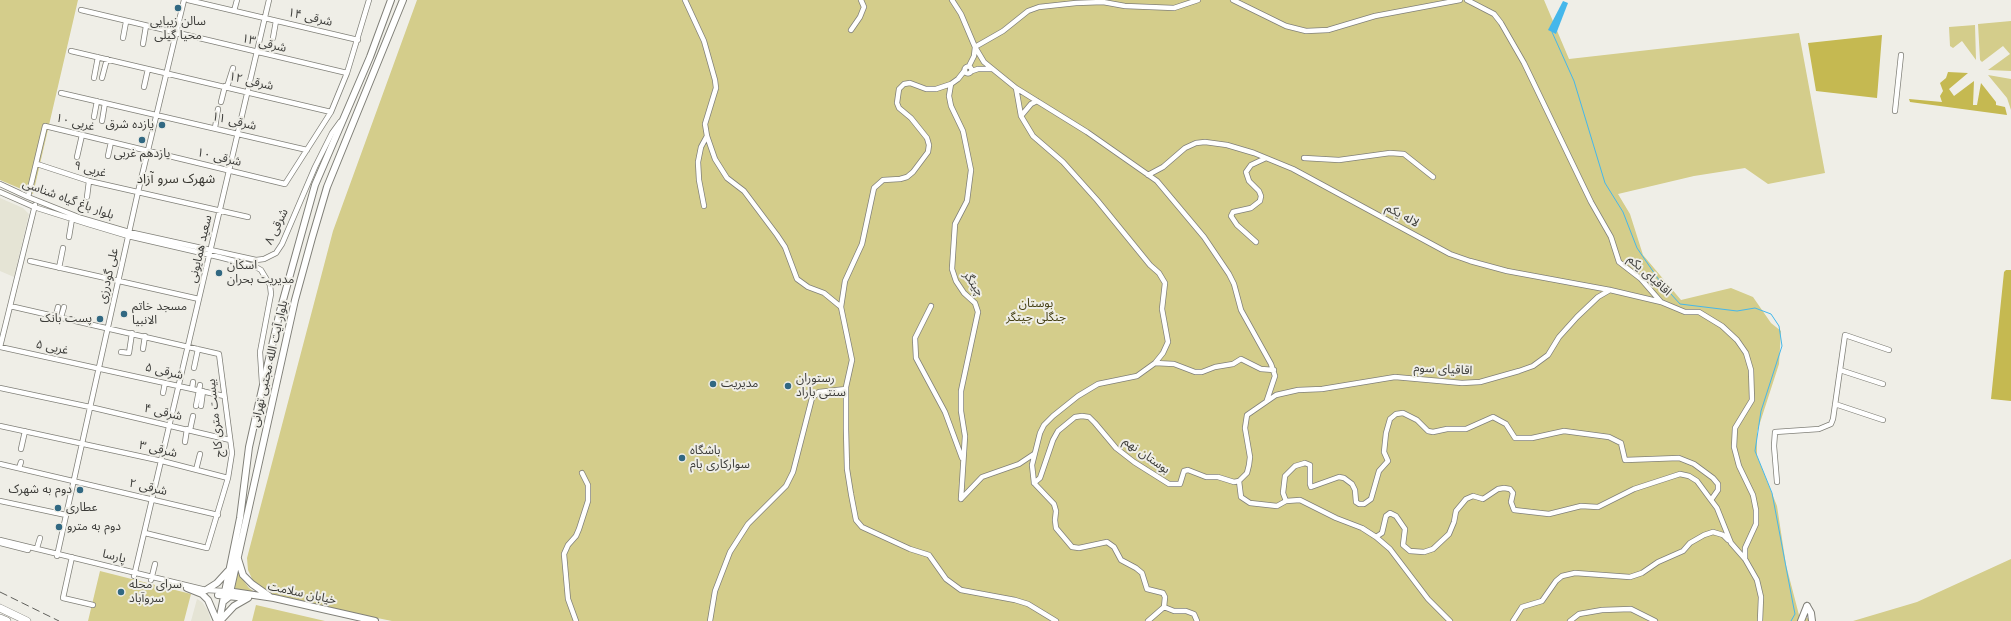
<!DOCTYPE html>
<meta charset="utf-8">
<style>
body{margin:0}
canvas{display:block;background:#efeee7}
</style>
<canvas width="2011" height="621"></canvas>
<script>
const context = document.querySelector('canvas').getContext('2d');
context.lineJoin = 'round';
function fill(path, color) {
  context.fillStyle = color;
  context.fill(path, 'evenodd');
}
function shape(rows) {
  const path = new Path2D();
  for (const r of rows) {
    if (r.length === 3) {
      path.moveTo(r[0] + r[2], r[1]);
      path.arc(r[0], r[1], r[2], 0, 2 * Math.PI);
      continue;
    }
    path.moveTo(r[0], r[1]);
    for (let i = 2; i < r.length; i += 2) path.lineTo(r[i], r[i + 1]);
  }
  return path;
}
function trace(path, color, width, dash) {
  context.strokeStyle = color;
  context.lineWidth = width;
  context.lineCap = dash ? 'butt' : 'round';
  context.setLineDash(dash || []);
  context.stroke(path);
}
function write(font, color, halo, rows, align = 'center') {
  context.font = font + ' Jost,"Noto Sans Arabic",sans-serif';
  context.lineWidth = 4;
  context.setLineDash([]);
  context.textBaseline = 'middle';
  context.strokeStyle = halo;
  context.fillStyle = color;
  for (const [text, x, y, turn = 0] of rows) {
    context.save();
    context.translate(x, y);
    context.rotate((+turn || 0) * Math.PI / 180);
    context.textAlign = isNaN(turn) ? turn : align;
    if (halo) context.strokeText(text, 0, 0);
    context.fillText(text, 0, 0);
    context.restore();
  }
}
fill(shape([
 [0,198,23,208,29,214,14,277,0,271],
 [197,599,202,602,208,611,211,621,191,621]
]), '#e5e4d5');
fill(shape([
 [0,0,78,0,33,194,0,180],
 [417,0,1544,0,1569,59,1799,33,1825,173,1768,184,1745,168,1694,176,1618,194,1630,214,1643,255,1681,300,1731,288,1753,297,1771,323,1781,331,1779,364,1757,432,1757,456,1777,506,1786,565,1799,615,1815,621,392,621,274,597,253,581,248,570,247,558,333,231],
 [2011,21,2011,71,1988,70,2010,54,2003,46,1982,62,1980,60,1978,24],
 [1975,25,1976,60,1962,41,1953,48,1950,46,1949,27],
 [1988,75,2011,79,2011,110,2007,98],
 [2011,559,2011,621,1853,621,1917,602],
 [238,564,243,580,249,588,260,596,233,590],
 [100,571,191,594,184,621,88,621],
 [256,605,325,621,252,621]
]), '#d4cd8b');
fill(shape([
 [1882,35,1877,98,1816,91,1808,43],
 [1948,72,1968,73,1949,89,1954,96,1974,81,1973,105,1977,105,1981,83,1996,102,1996,105,2005,107,2007,115,1910,102,1909,99,1942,102,1940,96,1943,91,1940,83,1946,78],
 [2006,270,2011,270,2011,401,1991,399,2004,272]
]), '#c5b951');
fill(shape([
 [1563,1,1568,3,1556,34,1548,30]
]), '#45b7eb');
trace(shape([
 [1552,32,1574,81,1605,183,1623,212,1637,248,1661,283,1680,304,1737,311,1755,308,1771,314,1779,326,1782,346,1761,411,1755,451,1772,493,1793,604,1795,614,1791,621]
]), '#45b7eb', 1);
const minor = shape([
 [188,0,358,40],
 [685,0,704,41,715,80,716,88,705,124,707,136,715,159,727,178,744,191,777,235,785,247,797,279,808,287,824,293,841,307],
 [952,0,961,14,975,47,974,56,969,66],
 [1233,0,1286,26,1306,31,1328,30,1375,16,1460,0],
 [1467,0,1494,14,1501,23,1524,63,1591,202,1611,237,1619,262,1641,279,1661,302,1685,312,1699,312,1722,326,1737,340,1746,353,1751,370,1752,400,1735,428,1734,447,1739,466,1753,495,1756,510,1756,524,1745,548,1745,559],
 [81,10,347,73],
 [234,11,237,0],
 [851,30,860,17,864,7,861,0],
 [123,38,126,22],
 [273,38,276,21],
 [143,44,146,26],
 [71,51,331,112],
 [968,70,3.5],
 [965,70,958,79,951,84,936,89,926,89,910,83,904,84,899,89,897,103,899,108,911,118,927,138,929,145,928,152,913,172,907,177,900,179,883,180,874,188,862,244,845,281,841,307,852,360,846,387,846,429,847,469,851,494,856,520,862,527,910,549,929,555,946,579,961,590,1015,600,1028,604,1056,621],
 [972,71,978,69,991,69],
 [94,78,98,57],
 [102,78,107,59],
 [951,84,949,96,951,106,963,131,971,170,967,201,955,224,952,269,956,281,964,293,975,303,978,312,961,391,961,411,965,436,961,499],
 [144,87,148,69],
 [227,87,233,68],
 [1016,88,984,62,975,47,1003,31,1028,11,1039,7,1076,3,1103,2,1125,6,1174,8,1198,0],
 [61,93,307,150],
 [221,102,225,86],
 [1895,111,1901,55],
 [1021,116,1031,104,1037,101],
 [94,117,97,101],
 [102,121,105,103],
 [215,128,218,109],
 [108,156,111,142],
 [77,157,82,135],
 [1304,158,1339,160,1390,153,1404,154,1433,177],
 [37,164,89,181,248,217],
 [1148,175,1163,167,1185,148,1196,143,1205,142,1227,145,1254,153,1293,169,1450,254,1470,261,1507,271,1610,290,1661,302],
 [0,184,28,197,81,218,129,232,256,260,264,259,276,253,282,244,315,167,332,133,340,122],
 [0,192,34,207,88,224,128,236,219,257,254,266,261,270,270,285,271,294,260,352,262,383],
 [28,197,45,126,285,184,331,112,347,73,369,0],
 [87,197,89,181],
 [704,206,699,180,698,162,701,147,707,136],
 [69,237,72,219],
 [1256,242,1237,225,1231,216,1233,212,1251,208,1260,201,1261,196,1259,191,1249,181,1246,172,1251,165,1266,158],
 [30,261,199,299],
 [59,268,63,248],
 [10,306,219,354,232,453,228,478,207,548,145,533],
 [931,306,915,338,916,358,945,412,962,458],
 [56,316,58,307],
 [61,317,64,307],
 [0,347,224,396],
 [0,347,35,205],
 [143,349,145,336],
 [121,352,129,353,132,333],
 [1155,363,1174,364,1195,372,1202,372,1215,367,1233,364,1241,359,1261,369,1274,370],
 [194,368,198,349],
 [1840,370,1883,384],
 [0,388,90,407,230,440],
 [192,389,193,382],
 [163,393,165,383],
 [1835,404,1883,420],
 [196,406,200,385],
 [201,406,203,391],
 [0,426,162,461,228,478],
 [190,430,193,416],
 [185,442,187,429],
 [21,449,25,431],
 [0,464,218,515],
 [19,468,21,462],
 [196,470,200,454],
 [1239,481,1241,497,1250,503,1277,506,1286,501,1283,493,1285,476,1295,466,1305,463,1310,465,1310,484,1311,487,1339,477,1344,478,1352,484,1355,490,1356,502,1359,504,1364,504,1371,499,1379,471,1388,461,1384,452,1386,433,1390,419,1396,414,1403,413,1417,420,1428,431,1433,432,1447,429,1466,429,1493,417,1506,424,1515,438,1532,438,1564,431,1609,437,1621,443,1625,460,1679,458,1694,464,1713,478,1718,484,1718,490,1711,500,1717,508,1731,543,1745,559,1757,580,1761,597,1760,621],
 [1777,482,1774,446,1775,432,1819,429,1831,424,1833,419,1845,335,1889,350],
 [1034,483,1040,478,1053,440,1058,431,1075,417,1082,416,1089,417,1095,423,1116,448,1134,462,1169,484,1180,484,1184,471,1188,470,1206,477,1218,477,1234,482,1239,481,1247,473,1249,465,1250,457,1245,428,1247,415,1276,395,1298,390,1322,389,1395,377,1462,383,1480,382,1519,371,1533,366,1548,355,1559,337,1577,317,1598,297,1610,290],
 [961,499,982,477,1019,464,1034,454],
 [0,501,66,515],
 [1286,501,1300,500,1336,518,1362,528,1376,537,1390,549,1428,599,1450,621],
 [1376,537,1382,533,1386,516,1390,513,1396,516,1405,529,1403,545,1410,551,1424,552,1433,549,1449,534,1454,522,1456,511,1466,499,1473,496,1483,499,1498,489,1504,488,1510,489,1513,493,1511,502,1514,510,1549,514,1581,506,1598,507,1634,489,1680,474,1689,476,1697,481,1711,500],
 [0,540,206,590,224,591],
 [0,543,28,550],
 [37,548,40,538],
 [57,556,138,192,184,0],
 [72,557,63,598,93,605],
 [134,576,269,0],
 [151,580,155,564],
 [1164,607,1174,611,1186,611,1194,614,1197,621],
 [576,621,568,599,564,554,568,545,576,536,579,529,588,501,588,485,582,473],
 [710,621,715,591,730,552,748,524,786,486,793,472,812,398,819,392,846,389],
 [1148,621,1164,607,1165,597,1163,593,1147,589,1142,573,1136,568,1121,560,1114,547,1107,542,1079,548,1072,547,1056,528,1055,520,1056,511,1054,504,1034,483,1032,465,1040,433,1044,425,1053,416,1078,396,1098,384,1137,376,1155,363,1163,353,1168,342,1162,309,1165,283,1159,273,1150,265,1097,200,1063,162,1033,136,1021,116,1016,88,1087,132,1157,181,1204,237,1229,274,1234,284,1241,310,1271,364,1275,376,1267,400],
 [1513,621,1522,607,1542,601,1556,581,1562,576,1575,573,1630,577,1642,573,1658,562,1683,551,1690,543,1704,535,1713,532,1723,535,1728,540],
 [1570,621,1579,614,1602,610,1631,609,1655,621]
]);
const major = shape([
 [238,559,243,575,252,584,269,596],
 [187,588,202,594,208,600,217,621],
 [206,590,217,583,228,571],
 [227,591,274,598,375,621],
 [218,595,246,598],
 [224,601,229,597,295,300,312,238,327,187,403,0],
 [1807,606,1811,613,1812,621],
 [219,621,240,518,249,447,258,407,280,311,315,185,370,57,391,0],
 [220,621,234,606,248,598],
 [1801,621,1807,606]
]);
const highway = shape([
 [0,608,27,621],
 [0,618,7,621]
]);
trace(minor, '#818079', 6);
trace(major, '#818079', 8);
trace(highway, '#818079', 8);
trace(minor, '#fff', 4.5);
trace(major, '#fff', 6);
trace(highway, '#fff', 7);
trace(shape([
 [0,592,59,621]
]), '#5f5f5b', 1, [8, 4]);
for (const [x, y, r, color] of [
 [178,8,4,"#316882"],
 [162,125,4,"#316882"],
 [142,140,4,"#316882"],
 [219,273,4,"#316882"],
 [124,314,4,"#316882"],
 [100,319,4,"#316882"],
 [713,384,4,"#316882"],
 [788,386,4,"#316882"],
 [682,458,4,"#316882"],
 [80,490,4,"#316882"],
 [58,508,4,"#316882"],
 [59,527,4,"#316882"],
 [121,592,4,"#316882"]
]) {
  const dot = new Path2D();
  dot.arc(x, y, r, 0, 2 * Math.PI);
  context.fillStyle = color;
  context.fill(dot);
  trace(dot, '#efeee7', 1.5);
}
write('12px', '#3b3b38', '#efeee7', [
 ["۱۴ شرقی",310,18,13],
 ["۱۳ شرقی",264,44,13],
 ["۱۲ شرقی",251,82,13],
 ["۱۱ شرقی",234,122,13],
 ["۱۰ غربی",75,123,14],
 ["۱۰ شرقی",219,158,13],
 ["۹ غربی",90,170,15],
 ["بلوار باغ گیاه شناسی",68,200,20],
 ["لاله یکم",1402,216,29],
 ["۸ شرقی",277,227,-64],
 ["سعید همایونی",201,249,-77],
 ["علی گودرزی",109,276,-77],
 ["اقاقیای یکم",1649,276,42],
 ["چیتگر",973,284,56],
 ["۵ غربی",52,348,12],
 ["بلوار آیت الله مجتبی تهرانی",270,364,-77],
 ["اقاقیای سوم",1443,370,3],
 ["۵ شرقی",164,372,13],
 ["۴ شرقی",163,413,13],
 ["بیست متری کاج",216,418,-96],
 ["۳ شرقی",158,450,13],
 ["بوستان نهم",1146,456,35],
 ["۲ شرقی",148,488,13],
 ["پارسا",114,557,14],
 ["خیابان سلامت",302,594,12]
]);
write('12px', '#3b3b38', '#efeee7', [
 ["سالن زیبایی",178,22,"center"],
 ["محیا گیلی",178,36,"center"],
 ["یازده شرق",154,125,"right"],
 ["یازدهم غربی",142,154,"center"],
 ["اسکان",227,266],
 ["مدیریت بحران",227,280],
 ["مسجد خاتم",132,307],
 ["الانبیا",132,321],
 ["پست بانک",92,319,"right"],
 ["رستوران",796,379],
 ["سنتی باراد",796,393],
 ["مدیریت",721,384],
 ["باشگاه",690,451],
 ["سوارکاری بام",690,465],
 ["دوم به شهرک",72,490,"right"],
 ["عطاری",66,508],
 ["دوم به مترو",67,527],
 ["سرای محله",129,585],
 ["سروآباد",129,599]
], 'left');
write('12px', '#464115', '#efeee7', [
 ["بوستان",1036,304],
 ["جنگلی چیتگر",1036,318]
]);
write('13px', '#36352f', '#efeee7', [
 ["شهرک سرو آزاد",176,180]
]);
</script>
